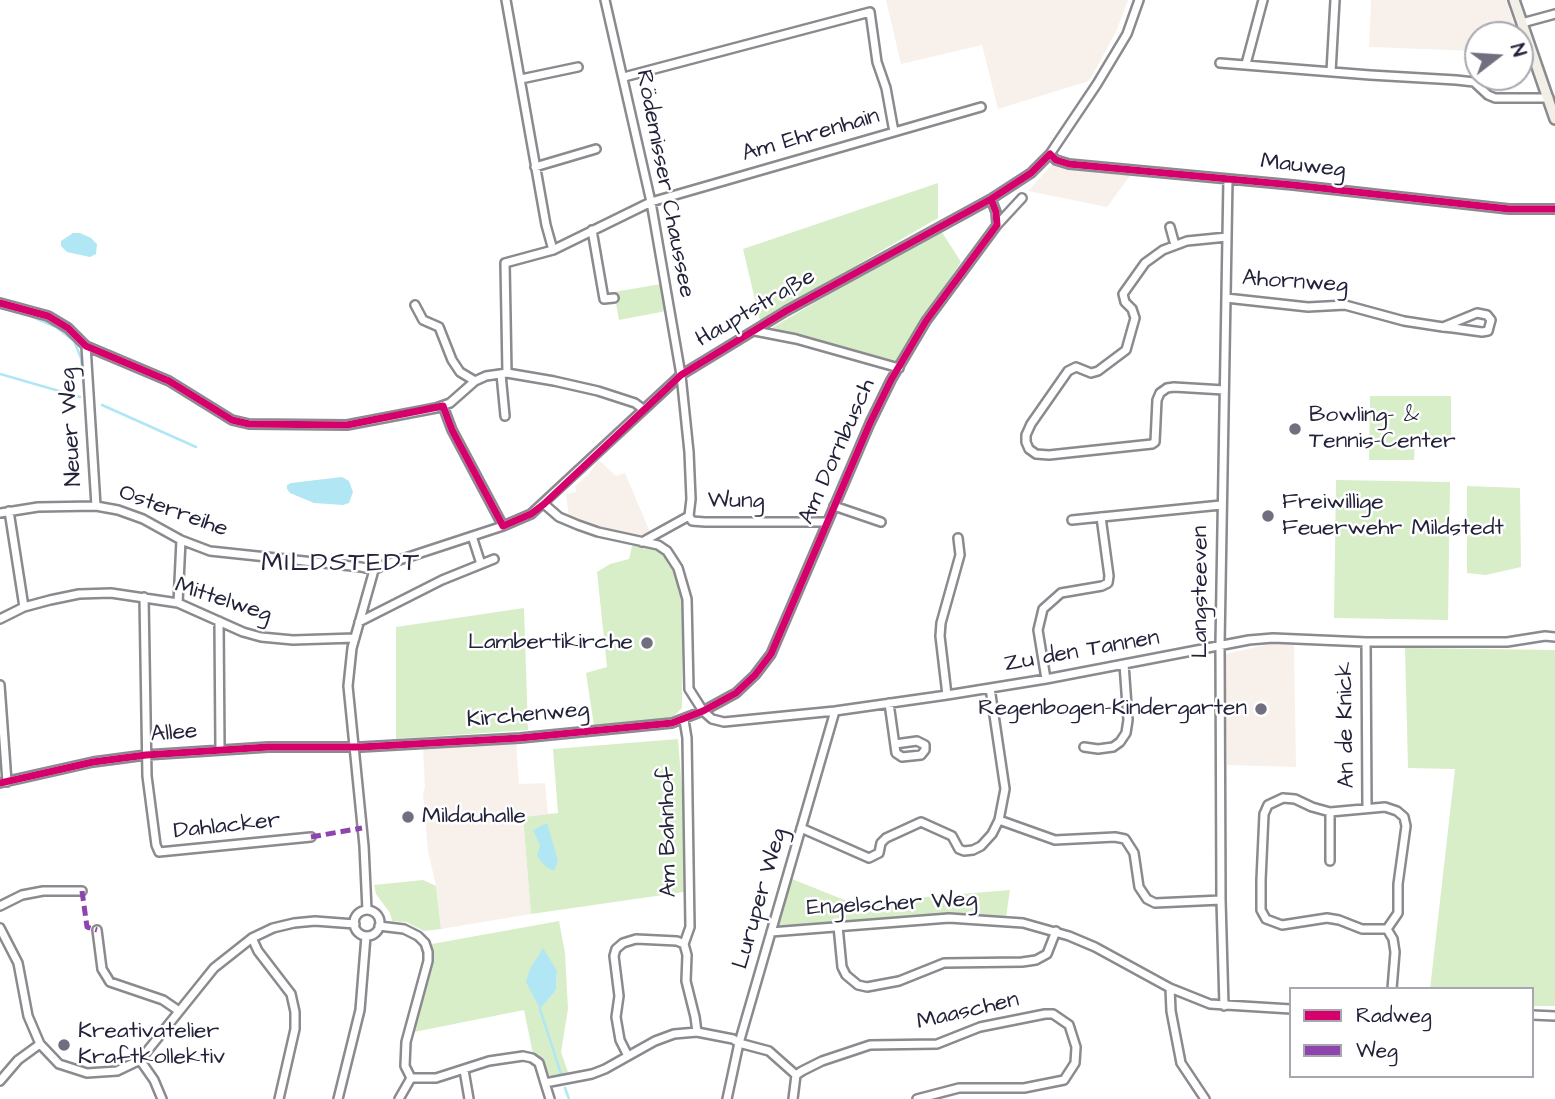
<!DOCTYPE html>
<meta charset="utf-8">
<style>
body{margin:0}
#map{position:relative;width:1555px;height:1099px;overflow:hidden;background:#fff;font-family:"Architects Daughter",sans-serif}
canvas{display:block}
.legend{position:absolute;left:1289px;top:987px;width:245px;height:91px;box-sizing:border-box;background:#fff;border:2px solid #a7a7b1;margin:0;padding:9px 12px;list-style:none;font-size:21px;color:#22223b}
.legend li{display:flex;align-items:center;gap:14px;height:35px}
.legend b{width:35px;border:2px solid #a7a7b1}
.north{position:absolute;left:1464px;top:21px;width:70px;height:70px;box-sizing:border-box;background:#fff;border:2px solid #a7a7b1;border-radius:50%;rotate:73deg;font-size:19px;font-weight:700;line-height:28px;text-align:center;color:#22223b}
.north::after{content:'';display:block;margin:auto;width:24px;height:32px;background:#6f6f80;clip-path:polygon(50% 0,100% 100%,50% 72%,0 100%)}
</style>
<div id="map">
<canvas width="1555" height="1099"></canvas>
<ul class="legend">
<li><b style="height:9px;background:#d6006c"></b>Radweg</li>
<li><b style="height:9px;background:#8e44ad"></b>Weg</li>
</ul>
<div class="north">N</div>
</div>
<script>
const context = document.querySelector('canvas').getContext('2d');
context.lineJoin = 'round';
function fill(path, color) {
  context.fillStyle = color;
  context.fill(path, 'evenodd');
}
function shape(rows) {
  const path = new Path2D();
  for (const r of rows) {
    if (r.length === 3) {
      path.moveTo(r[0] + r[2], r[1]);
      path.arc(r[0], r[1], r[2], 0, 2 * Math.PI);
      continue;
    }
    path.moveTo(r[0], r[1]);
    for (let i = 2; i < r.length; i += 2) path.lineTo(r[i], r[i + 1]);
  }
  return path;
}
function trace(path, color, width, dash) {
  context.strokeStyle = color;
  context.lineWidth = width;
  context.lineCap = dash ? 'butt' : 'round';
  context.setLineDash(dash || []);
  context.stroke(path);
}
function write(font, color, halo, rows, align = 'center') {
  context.font = font + ' "Architects Daughter",sans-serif';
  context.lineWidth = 5;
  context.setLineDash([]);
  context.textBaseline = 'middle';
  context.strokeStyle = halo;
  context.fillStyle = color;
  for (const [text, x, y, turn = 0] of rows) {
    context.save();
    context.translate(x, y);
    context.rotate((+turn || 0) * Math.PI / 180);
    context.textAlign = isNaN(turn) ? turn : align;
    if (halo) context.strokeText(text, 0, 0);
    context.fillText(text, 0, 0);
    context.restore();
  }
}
fill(shape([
 [886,0,1128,0,1116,32,1089,81,998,109,982,45,901,64],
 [1371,0,1506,0,1518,35,1478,35,1478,51,1369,47],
 [1056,160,1135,169,1107,207,1028,191],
 [599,460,616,476,625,473,650,532,641,535,588,526,569,516,566,494,576,492,575,486,589,474],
 [1270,644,1294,644,1296,767,1227,765,1225,654],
 [516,742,519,784,545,783,548,814,523,817,531,914,441,929,436,886,428,851,423,794,425,787,423,748]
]), '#f8f1eb');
fill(shape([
 [938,183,938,218,760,321,743,249],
 [940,229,961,262,897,361,770,329],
 [661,284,666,311,619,320,614,292],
 [1370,396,1451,396,1451,439,1415,438,1414,460,1369,460],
 [1336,480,1450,482,1448,620,1334,618],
 [1467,486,1520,488,1521,567,1486,575,1467,573],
 [632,546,656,547,669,556,678,570,682,588,682,708,672,718,594,726,586,673,607,667,597,572,610,564,629,559],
 [524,608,528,730,396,739,396,627],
 [1405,648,1555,650,1555,1006,1532,1006,1532,989,1430,989,1455,769,1408,768],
 [678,739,683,802,684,892,531,914,523,817,558,813,553,749],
 [792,879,852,903,1010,890,1006,917,953,913,778,926],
 [423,880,436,886,441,929,424,931,406,922,392,921,390,913,376,894,374,885],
 [559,921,565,953,568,1009,561,1052,569,1075,552,1077,546,1073,537,1055,533,1054,524,1010,414,1032,433,957,432,944],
 [557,971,556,990,540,1008,527,982]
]), '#d8eec8');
fill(shape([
 [73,233,80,233,91,238,97,244,96,254,90,257,67,252,61,246,61,241],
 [342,477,349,481,353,492,349,503,343,505,314,503,290,493,287,489,287,485,291,483],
 [547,823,558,861,554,871,545,866,537,856,540,845,533,830],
 [543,948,557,971,556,990,540,1009,526,982,530,969]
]), '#b1e6f4');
trace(shape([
 [0,308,17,311],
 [26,314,56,327,74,341,81,358,84,386],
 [0,374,80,397],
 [85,392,88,434],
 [102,405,196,447],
 [540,1009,561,1074],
 [565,1088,569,1099]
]), '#b1e6f4', 2.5);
const minor = shape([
 [506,0,546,225,553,250],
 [605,0,651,202,681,375,689,452,691,499,689,516,642,542],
 [1522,23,1555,14],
 [1220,63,1370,75,1456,80,1474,82,1488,95,1495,98,1549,98],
 [1246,64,1263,0],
 [1331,72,1335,0],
 [624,77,870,12,877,62,886,88,894,132],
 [521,79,578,67],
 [1050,154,1056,160,1069,164,1293,185,1509,209,1555,209],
 [535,167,596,149],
 [997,225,1022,198],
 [1170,227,1175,245],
 [592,230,604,299,614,298],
 [1226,298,1308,307,1345,305,1404,321,1443,327,1453,328,1482,332,1488,331,1491,320,1487,315,1477,313,1443,327],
 [0,303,48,316,68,328,86,346,169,381,232,420,249,424,347,425,436,408,450,403,475,381,486,376,507,373,554,381,598,391,635,403,643,409],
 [415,305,423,320,439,327,452,360,460,372,475,381],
 [755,331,796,339,899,368],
 [86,346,96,506],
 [507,373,505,263,553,250,651,202,981,107],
 [501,374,505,416],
 [1224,390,1174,387,1167,388,1160,393,1157,400,1155,442,1152,444,1049,455,1036,454,1029,449,1026,442,1026,435,1031,424,1068,371,1076,367,1091,373,1098,371,1126,350,1135,318,1132,309,1125,302,1123,294,1145,263,1163,250,1187,241,1227,237],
 [443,406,452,430,503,526],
 [544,504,559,517,578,525,598,532,658,545,667,551,678,568,687,599,689,689,703,711,712,719,724,722,835,711,947,695,1046,679,1249,640,1273,638,1366,642,1507,642,1545,636,1555,637],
 [834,506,881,522],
 [9,511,24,607],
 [0,513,38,507,96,506,118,510,143,519,181,540,210,551,361,567,374,570],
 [689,516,692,521,705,522,827,522],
 [1072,520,1221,505],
 [472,536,481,564],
 [144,597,147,776,156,845,159,852,311,837],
 [178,603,181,540],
 [0,619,24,607,50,600,79,594,111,593,178,603,243,632,261,637,293,640,355,638],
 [219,621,220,750],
 [359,622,442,580,494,559],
 [1366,642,1367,807],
 [1046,679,1038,630,1043,609,1061,593,1102,586,1108,583,1109,576,1101,517],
 [0,685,7,782],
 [947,695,940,636,941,623,960,555,958,538],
 [889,703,896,753,902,757,921,755,925,750,925,745,917,741,895,744],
 [684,720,687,738,690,927,684,944],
 [1084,747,1098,749,1113,747,1120,742,1126,733,1128,720,1124,664],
 [0,783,93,762,146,755,268,747,361,747,520,738,672,723,703,711,736,693,755,675,771,654,870,423,891,380,926,321,997,225,996,212,991,199],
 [1283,798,1295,799,1312,807,1330,812,1385,807,1397,811,1404,817,1406,826,1398,884,1398,913,1387,929,1362,929,1339,920,1327,918,1282,925,1266,919,1261,910,1261,880,1264,814,1268,805,1283,798],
 [999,820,1055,840,1115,837,1125,839,1134,853,1139,887,1147,899,1155,903,1221,900],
 [801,828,869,858,879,853,881,843,886,838,921,822,952,836,959,849,964,851,973,850,981,846,992,834,999,820,1005,789,990,688],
 [1330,861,1330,812],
 [0,906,22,895,43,891,82,891],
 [367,910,364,846,348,686,352,648,374,570,384,565,503,526,531,514,681,375,786,311,991,199,1031,173,1050,154,1097,84,1127,34,1139,0],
 [367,923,13],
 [379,926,404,929,418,936,425,943,428,952,428,961,406,1042,405,1066,411,1078,436,1078,489,1061,523,1056,532,1058,539,1063,545,1083,592,1074,605,1069,655,1041,674,1034,697,1032,733,1039,739,1043,769,1051,796,1075],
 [838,926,842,967,846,975,858,985,867,987,899,981,944,963,1022,962,1036,960,1047,954,1056,931],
 [0,928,18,963,28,1016,40,1044,59,1064,87,1073,117,1071,140,1060,214,968,252,938,273,928,294,923,315,921,355,924],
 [1387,929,1393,939,1395,952,1392,989],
 [97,930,102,969,110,982,163,1000,179,1011],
 [771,932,949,918,1023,923,1069,936,1095,947,1170,988,1210,1004,1291,1009],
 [252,938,258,951,291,994,295,1012,295,1029,279,1099],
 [1170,988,1171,1011,1181,1063,1205,1099],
 [1224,1006,1221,900,1220,645,1228,179],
 [1532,1015,1555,1016],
 [628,1056,620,1040,616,1017,619,996,614,956,616,949,623,943,636,939,677,941,684,944,687,955,686,981,695,1017,697,1032],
 [140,1060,154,1080,162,1099],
 [464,1070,469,1099],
 [0,1081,18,1060,40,1044],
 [545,1083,550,1099],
 [338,1099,360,1010,366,936],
 [399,1099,411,1078],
 [727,1099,739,1043,835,711],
 [793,1099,796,1075,802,1071,822,1061,870,1045,937,1044,980,1027,1045,1014,1053,1014,1069,1025,1076,1047,1075,1063,1064,1080,1024,1088,959,1088,917,1099]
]);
const major = shape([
 [1514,0,1555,119]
]);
trace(minor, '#8a8a8f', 12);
trace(major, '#8a8a8f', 14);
trace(minor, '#fff', 7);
trace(major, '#f2efe6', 9);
trace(shape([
 [311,837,362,828],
 [82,891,87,927,97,930]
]), '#8e44ad', 5, [10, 5]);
trace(shape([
 [0,303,48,316,68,328,86,346,169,381,232,420,249,424,347,425,443,406,452,430,503,526,531,514,544,504,681,375,786,311,991,199,1031,173,1050,154,1056,160,1069,164,1293,185,1509,209,1555,209],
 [0,783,93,762,146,755,268,747,361,747,520,738,672,723,703,711,736,693,755,675,771,654,870,423,891,380,926,321,997,225,996,212,991,199]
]), '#d6006c', 7);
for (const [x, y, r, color] of [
 [1295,429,7,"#6f6f80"],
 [1268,516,7,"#6f6f80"],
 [647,643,7,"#6f6f80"],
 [1261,709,7,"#6f6f80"],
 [408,817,7,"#6f6f80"],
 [64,1045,7,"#6f6f80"]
]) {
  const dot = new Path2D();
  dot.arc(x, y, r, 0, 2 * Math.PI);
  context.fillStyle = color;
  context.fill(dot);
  trace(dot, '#fff', 2.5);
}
write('23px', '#22223b', '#fff', [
 ["Am Ehrenhain",811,136,-16],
 ["Mauweg",1303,167,6],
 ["Rödemisser Chaussee",664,184,79],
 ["Ahornweg",1295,283,4],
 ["Hauptstraße",756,309,-30],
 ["Neuer Weg",72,427,-93],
 ["Am Dornbusch",838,452,-66],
 ["Wung",736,502,1],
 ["Osterreihe",173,512,20],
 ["Langsteeven",1201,592,-90],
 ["Mittelweg",223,601,18],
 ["Zu den Tannen",1082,652,-10],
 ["Kirchenweg",528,716,-5],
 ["An de Knick",1347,725,-91],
 ["Allee",174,734,-4],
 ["Dahlacker",227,827,-6],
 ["Am Bahnhof",669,832,-91],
 ["Luruper Weg",761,899,-74],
 ["Engelscher Weg",892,905,-3],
 ["Maaschen",968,1012,-13]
]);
write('23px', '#22223b', '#fff', [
 ["Bowling- &",1309,416],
 ["Tennis-Center",1309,442],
 ["Freiwillige",1282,503],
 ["Feuerwehr Mildstedt",1282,529],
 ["Lambertikirche",633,643,"right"],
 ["Regenbogen-Kindergarten",1247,709,"right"],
 ["Mildauhalle",422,817],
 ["Kreativatelier",78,1032],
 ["Kraftkollektiv",78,1058]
], 'left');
context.letterSpacing = '2px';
write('26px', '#22223b', '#fff', [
 ["MILDSTEDT",341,565]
]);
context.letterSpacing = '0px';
</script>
